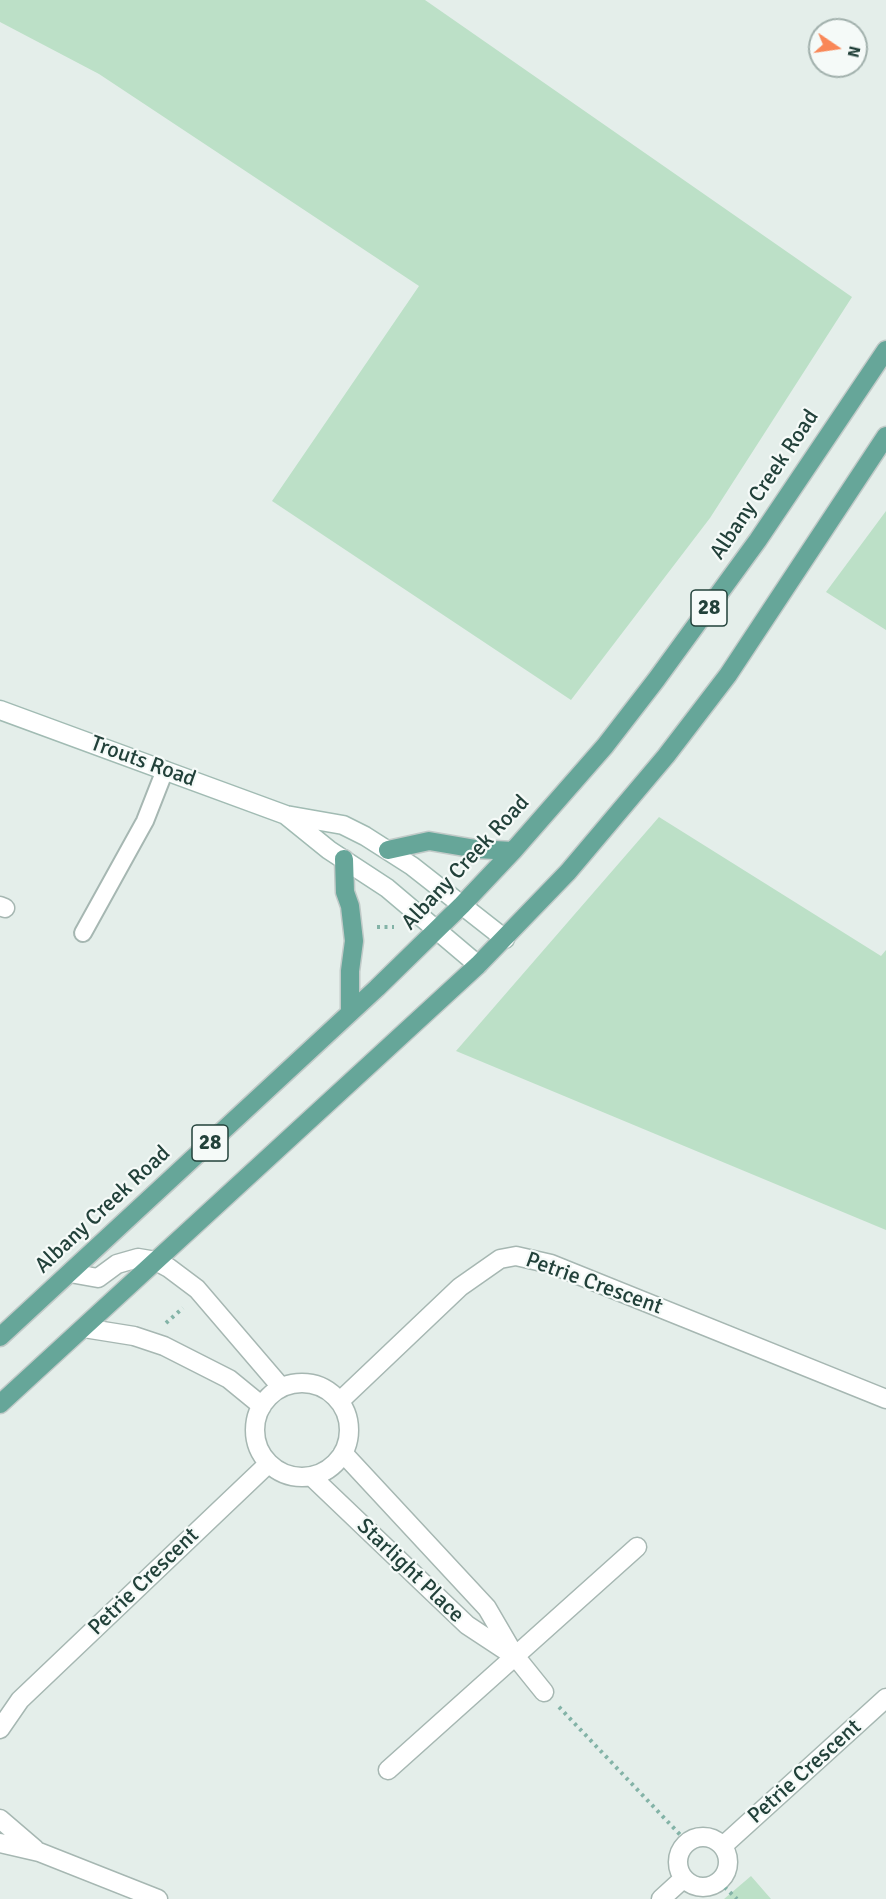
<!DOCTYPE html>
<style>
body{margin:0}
#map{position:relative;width:886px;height:1899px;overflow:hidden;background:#e4eeea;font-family:Signika,sans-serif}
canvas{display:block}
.north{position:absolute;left:808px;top:18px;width:60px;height:60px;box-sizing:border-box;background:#f5faf8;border:2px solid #a1b0ac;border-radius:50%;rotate:103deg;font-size:16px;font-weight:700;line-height:24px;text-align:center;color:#22413a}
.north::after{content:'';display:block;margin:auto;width:21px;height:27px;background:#f98757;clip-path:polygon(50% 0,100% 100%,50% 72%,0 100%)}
</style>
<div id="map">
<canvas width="886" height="1899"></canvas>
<div class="north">N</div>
</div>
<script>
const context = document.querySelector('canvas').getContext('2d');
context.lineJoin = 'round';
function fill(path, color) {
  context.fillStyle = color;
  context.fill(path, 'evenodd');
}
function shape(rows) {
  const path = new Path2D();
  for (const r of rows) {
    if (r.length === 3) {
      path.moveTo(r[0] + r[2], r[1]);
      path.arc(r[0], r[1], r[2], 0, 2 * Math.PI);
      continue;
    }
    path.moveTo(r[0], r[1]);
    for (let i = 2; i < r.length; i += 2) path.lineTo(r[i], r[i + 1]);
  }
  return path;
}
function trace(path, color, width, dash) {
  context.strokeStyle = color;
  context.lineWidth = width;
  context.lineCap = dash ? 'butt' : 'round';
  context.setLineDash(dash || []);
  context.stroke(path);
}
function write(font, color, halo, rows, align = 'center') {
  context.font = font + ' Signika,sans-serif';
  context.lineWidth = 4.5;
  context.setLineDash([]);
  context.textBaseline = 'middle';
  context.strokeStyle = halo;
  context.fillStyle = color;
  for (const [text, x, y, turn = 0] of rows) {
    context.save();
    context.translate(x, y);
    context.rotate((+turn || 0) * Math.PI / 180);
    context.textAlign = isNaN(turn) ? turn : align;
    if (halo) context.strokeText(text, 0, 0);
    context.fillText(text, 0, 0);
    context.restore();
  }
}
fill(shape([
 [0,0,425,0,852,297,710,518,571,700,272,501,419,286,99,74,0,22],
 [886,511,886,630,826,592],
 [659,817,881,956,886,950,886,1230,456,1051],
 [751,1876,771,1899,724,1899]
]), '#bce0c7');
const lane = shape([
 [83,933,145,821,165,770]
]);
const street = shape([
 [0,906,5,908],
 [70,1273,98,1278,117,1264,138,1258,156,1261,169,1268,197,1289,281,1387],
 [84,1328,134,1336,164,1346,229,1379,262,1406],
 [302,1430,47],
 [340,1401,460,1287,500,1259,516,1256,551,1264,886,1399],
 [343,1453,487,1608,515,1656,544,1692],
 [312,1477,467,1625,511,1654],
 [0,1729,20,1700,268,1464],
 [388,1770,637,1547],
 [0,1819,35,1849],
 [703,1862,25],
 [0,1843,39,1852,158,1899],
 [724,1845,886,1698],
 [661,1899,684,1878]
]);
const secondary = shape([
 [0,710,286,815,343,825,365,836,412,866,505,939],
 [287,816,329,850,387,888,478,965]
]);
const primary = shape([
 [388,850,429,841,476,849,513,851],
 [344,859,345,892,350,906,354,941,350,971,350,1013],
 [0,1337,377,988,462,905,513,851,605,746,656,680,758,540,886,350],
 [0,1404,478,965,568,872,666,756,728,675,886,436]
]);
trace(lane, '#a6b7b2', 20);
trace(street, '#a6b7b2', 21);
trace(secondary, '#a1bbb3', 21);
trace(primary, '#c1cac8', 21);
trace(shape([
 [377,927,394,927],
 [166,1323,183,1308],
 [559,1707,687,1842],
 [719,1882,737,1899]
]), '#83b3a7', 4, [3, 4.5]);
trace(lane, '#fff', 16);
trace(street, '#fff', 18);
trace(secondary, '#fff', 18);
trace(primary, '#66a699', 18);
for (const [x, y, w] of [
 [709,608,36],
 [210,1143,36]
]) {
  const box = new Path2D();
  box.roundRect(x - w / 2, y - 18, w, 36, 4.5);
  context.fillStyle = '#f5faf8';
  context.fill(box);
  trace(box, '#22413a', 1.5);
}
write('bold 21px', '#22413a', null, [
 ["28",709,608],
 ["28",210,1143]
]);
write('22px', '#22413a', '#f5faf8', [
 ["Albany Creek Road",765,485,-56],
 ["Trouts Road",143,762,20],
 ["Albany Creek Road",466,863,-47],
 ["Albany Creek Road",103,1210,-43],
 ["Petrie Crescent",594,1284,20],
 ["Starlight Place",410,1571,44],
 ["Petrie Crescent",144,1582,-44],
 ["Petrie Crescent",805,1772,-42]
]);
</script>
